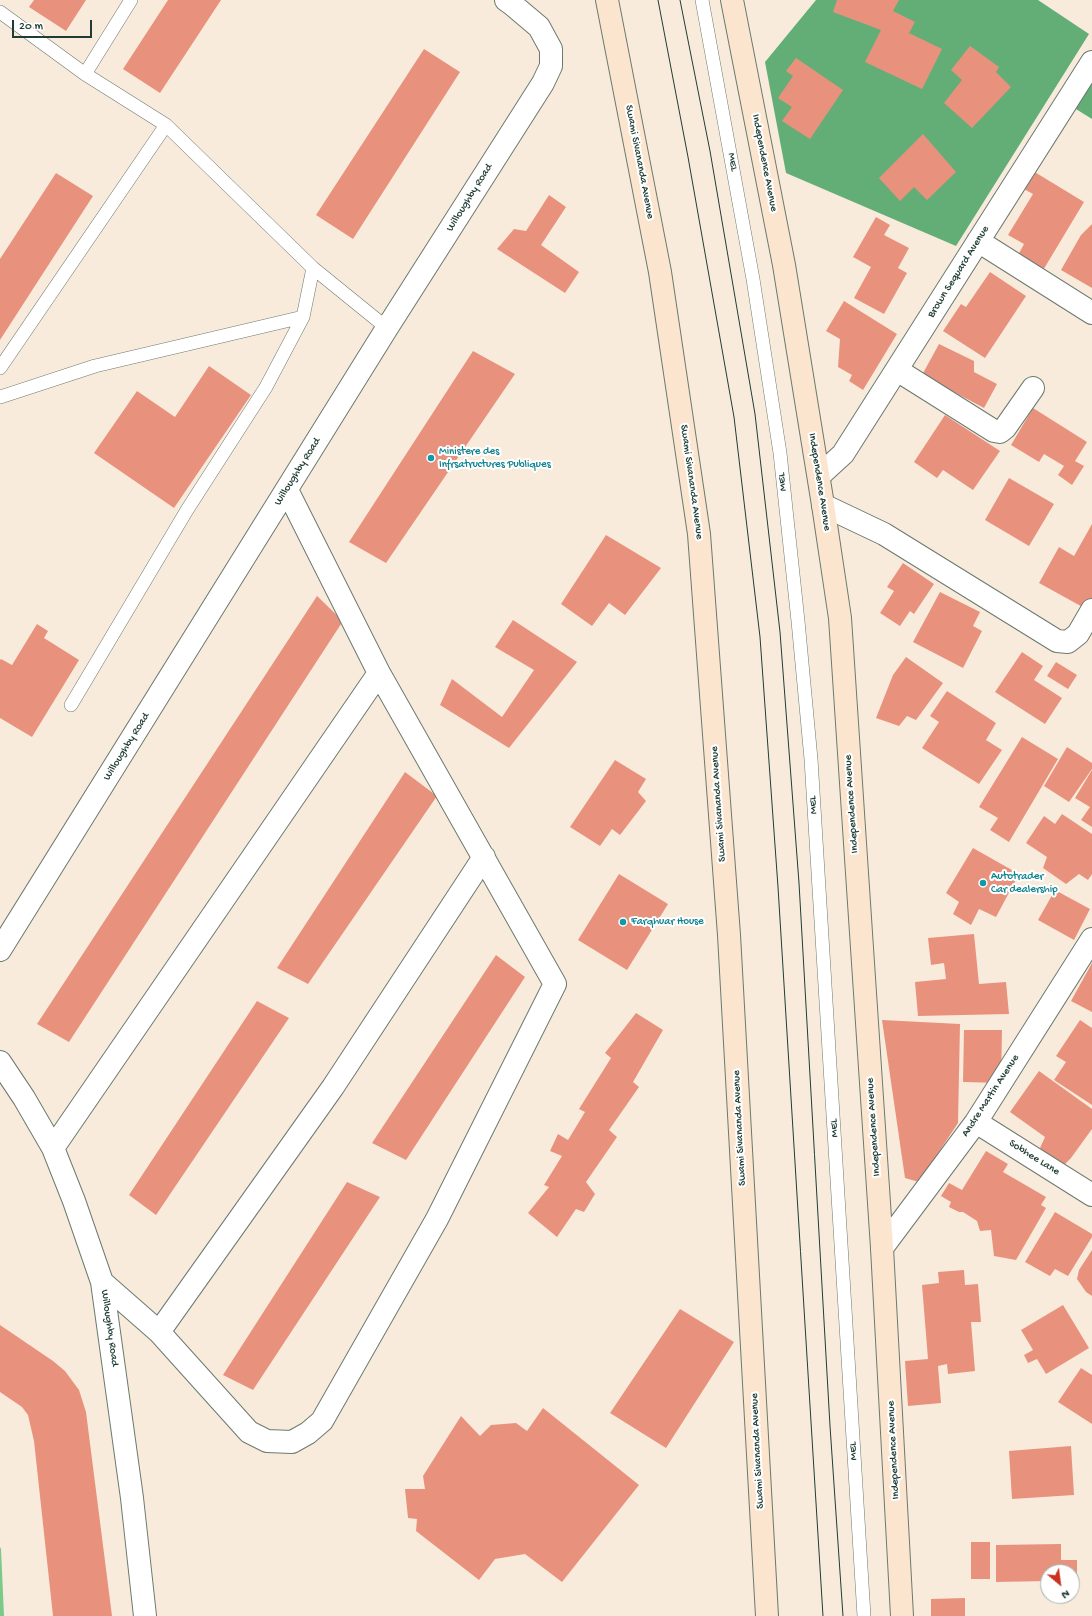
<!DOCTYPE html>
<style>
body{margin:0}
#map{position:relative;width:1092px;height:1616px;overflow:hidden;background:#f9ebdc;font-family:"Gochi Hand",sans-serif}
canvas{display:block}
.north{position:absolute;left:1040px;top:1564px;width:40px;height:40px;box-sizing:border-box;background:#fff;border:1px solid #a5b1ae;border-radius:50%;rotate:151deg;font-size:11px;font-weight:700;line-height:16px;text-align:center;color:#1f3d34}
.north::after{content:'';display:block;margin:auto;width:14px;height:18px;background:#c8321e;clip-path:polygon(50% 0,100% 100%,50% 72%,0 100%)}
.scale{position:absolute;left:12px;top:20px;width:80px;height:18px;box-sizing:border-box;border:2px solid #1f3d34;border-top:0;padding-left:5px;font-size:12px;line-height:14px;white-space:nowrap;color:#1f3d34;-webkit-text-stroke:3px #fff;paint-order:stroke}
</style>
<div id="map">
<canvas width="1092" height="1616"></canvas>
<div class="north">N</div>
<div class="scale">20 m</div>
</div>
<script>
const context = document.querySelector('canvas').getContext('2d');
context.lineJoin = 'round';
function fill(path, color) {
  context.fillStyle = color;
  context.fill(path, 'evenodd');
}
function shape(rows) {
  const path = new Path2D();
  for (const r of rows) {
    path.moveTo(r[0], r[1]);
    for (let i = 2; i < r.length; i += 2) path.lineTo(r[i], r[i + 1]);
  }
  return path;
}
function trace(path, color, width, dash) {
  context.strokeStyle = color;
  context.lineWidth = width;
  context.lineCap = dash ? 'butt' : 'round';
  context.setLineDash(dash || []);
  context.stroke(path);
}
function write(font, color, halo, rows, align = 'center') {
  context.font = font + ' "Gochi Hand",sans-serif';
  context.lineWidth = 4;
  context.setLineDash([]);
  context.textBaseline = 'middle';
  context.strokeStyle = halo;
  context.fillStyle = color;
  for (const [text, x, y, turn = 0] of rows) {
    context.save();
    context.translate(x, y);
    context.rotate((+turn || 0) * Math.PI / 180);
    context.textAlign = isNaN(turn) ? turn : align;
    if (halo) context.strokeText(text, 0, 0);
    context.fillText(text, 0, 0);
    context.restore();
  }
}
fill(shape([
 [0,1547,1,1549,4,1616,0,1616]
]), '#7aca8a');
fill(shape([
 [816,0,1038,0,1089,34,956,246,786,173,765,62],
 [1092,72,1092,119,1071,106]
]), '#63ae76');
fill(shape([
 [34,0,86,0,66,31,29,7],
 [168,0,221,0,160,93,123,69],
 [837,0,899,0,893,11,915,22,909,33,942,49,922,89,865,62,881,30,833,12],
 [970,46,999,67,996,72,1011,87,972,128,944,103,962,80,951,70],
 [424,49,460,72,353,239,316,215],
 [796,58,843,90,810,139,782,121,792,107,778,98,793,76,786,71],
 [923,134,956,172,927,200,914,187,900,201,879,178],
 [1033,171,1084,202,1042,272,1017,257,1024,244,1008,235,1033,194,1022,188],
 [56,173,93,196,0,340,0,259],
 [549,195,566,207,541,245,579,272,565,293,497,249,514,229,526,231],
 [876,217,890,225,884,235,909,248,898,268,907,273,884,314,854,298,871,267,853,257],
 [1092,224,1092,288,1061,270,1081,235],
 [990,272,1026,296,985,358,943,331,961,304,966,307],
 [844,301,897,334,863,390,849,381,852,375,838,367,840,339,826,331],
 [939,344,974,361,974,372,997,384,984,408,922,375],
 [473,351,515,374,386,563,349,542],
 [209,366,251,395,174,508,94,453,137,391,175,417],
 [1033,408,1087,442,1075,461,1084,466,1072,485,1058,475,1064,466,1044,454,1039,462,1011,445],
 [945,415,1000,451,973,490,943,470,937,478,914,462],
 [1009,478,1054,504,1029,546,985,520],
 [1092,524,1092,603,1088,610,1039,583,1059,547,1074,556],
 [606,535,661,568,625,615,609,603,592,626,561,604],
 [903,563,934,584,914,614,910,611,900,626,880,613,894,591,887,587],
 [940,592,980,612,973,626,982,631,963,668,913,642],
 [317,596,343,621,69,1042,37,1024],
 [513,620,577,662,509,748,440,705,452,679,502,717,534,670,495,647],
 [37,624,48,631,44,638,79,660,32,737,0,718,0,660,1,659,12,665],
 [1022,652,1043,666,1034,680,1062,698,1045,724,995,692],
 [906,657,943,683,916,720,907,716,899,726,876,718,893,675],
 [1056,662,1077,675,1068,689,1047,676],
 [947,691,996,723,986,740,1002,750,979,784,922,748,939,722,930,716],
 [1022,737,1058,759,1009,842,990,830,998,818,979,807],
 [1067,747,1092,763,1092,769,1069,802,1044,786],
 [615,760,646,779,638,792,646,801,620,835,612,829,600,846,570,827],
 [1092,770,1092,827,1081,820,1090,807,1075,798],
 [405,772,437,796,308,984,277,968],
 [1062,814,1092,834,1092,874,1088,880,1079,874,1066,884,1043,868,1047,857,1026,843,1044,816,1055,824],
 [973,848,1019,874,996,917,979,909,971,925,953,914,959,902,946,893],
 [619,874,668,904,627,970,578,940],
 [1055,890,1090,909,1074,940,1038,920],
 [974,934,979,984,1006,982,1009,1014,918,1016,915,982,946,979,944,963,931,965,928,938],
 [496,955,525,977,406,1160,372,1143],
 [1092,963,1092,1012,1071,1001],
 [257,1001,289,1018,156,1215,129,1195],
 [636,1013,663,1030,633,1082,639,1087,609,1130,617,1137,586,1182,595,1194,584,1212,576,1209,557,1237,528,1213,549,1187,544,1185,562,1156,550,1151,558,1134,568,1140,585,1112,579,1109,611,1058,605,1053],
 [882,1020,960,1024,958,1123,919,1182,905,1178],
 [1080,1020,1092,1028,1092,1105,1054,1080,1066,1062,1056,1056],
 [964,1030,1002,1030,1001,1083,963,1082],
 [1039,1071,1092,1109,1092,1129,1071,1158,1061,1168,1040,1148,1045,1137,1010,1112],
 [986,1151,1008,1164,1003,1172,1046,1197,1041,1205,1046,1208,1016,1260,994,1256,991,1230,980,1231,977,1221,963,1212,959,1212,949,1207,951,1202,941,1196,949,1183,962,1190],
 [347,1182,380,1197,253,1390,223,1375],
 [1055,1212,1092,1234,1092,1237,1068,1276,1055,1269,1050,1276,1025,1262],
 [1092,1250,1092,1296,1086,1292,1077,1279,1079,1270],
 [964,1270,965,1285,978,1284,981,1322,971,1322,975,1371,948,1374,947,1364,938,1366,941,1403,908,1406,905,1361,928,1359,922,1285,939,1283,938,1272],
 [1063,1305,1089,1348,1046,1374,1037,1359,1028,1363,1024,1355,1033,1350,1021,1330],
 [680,1309,734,1342,666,1448,610,1413],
 [0,1325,53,1361,65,1371,79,1390,86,1412,112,1616,53,1616,34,1441,28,1415,22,1407,0,1392],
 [1081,1368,1092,1375,1092,1424,1058,1402],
 [543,1408,639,1485,562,1582,525,1554,495,1559,479,1580,416,1531,417,1519,408,1518,405,1489,425,1489,423,1476,461,1416,480,1436,491,1425,516,1423,527,1431],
 [1071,1446,1074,1495,1012,1499,1009,1451],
 [971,1542,990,1542,990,1579,971,1579],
 [1061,1544,1061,1560,1077,1560,1077,1586,1072,1586,1072,1572,1048,1572,1048,1581,996,1582,996,1545],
 [965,1598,965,1616,931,1616,931,1599]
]), '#e8927d');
const lane = shape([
 [702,0,753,279,780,453,798,621,811,759,864,1616],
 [0,12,85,74,166,125,313,268,387,328],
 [85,74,131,0],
 [0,368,166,125],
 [0,397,95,366,303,317,313,268],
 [71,705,187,510,266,387,303,317]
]);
const street = shape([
 [978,241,1092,313],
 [897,370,994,431,1000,432,1005,428,1033,388],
 [819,476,843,454,1092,62],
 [823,505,884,534,1057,641,1068,642,1078,634,1092,610],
 [0,950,387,328,543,83,551,66,551,49,539,27,513,5,506,0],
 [0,1062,24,1098,53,1148,74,1201,102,1282,132,1498,145,1616],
 [976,1122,1092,1195],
 [53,1148,379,673],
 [882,1248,976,1122,1092,939],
 [102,1282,159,1332,249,1432,267,1441,292,1442,308,1433,322,1421,437,1219,555,984,379,673,287,490],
 [159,1332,333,1087,484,857]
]);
const secondary = shape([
 [607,0,660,272,699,534,729,935,767,1616],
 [732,0,784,265,823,505,840,618,882,1248,902,1616]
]);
trace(lane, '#6b7a6f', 14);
trace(street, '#6b7a6f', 24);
trace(secondary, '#6b7a6f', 24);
trace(lane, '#fff', 13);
trace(street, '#fff', 22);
trace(secondary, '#fce5cf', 22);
trace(shape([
 [658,0,688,157,734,417,760,637,778,887,823,1616],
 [680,0,710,151,755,414,780,632,799,883,830,1426,843,1616]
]), '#1f3d34', 1);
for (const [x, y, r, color] of [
 [431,458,4,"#0f9aa8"],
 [983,883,4,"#0f9aa8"],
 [623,922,4,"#0f9aa8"]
]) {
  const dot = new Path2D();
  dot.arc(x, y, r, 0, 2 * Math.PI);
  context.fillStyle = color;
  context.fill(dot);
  trace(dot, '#fff', 1.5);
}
write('11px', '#1f3d34', '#fff', [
 ["Swami Sivananda Avenue",639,162,79],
 ["MEL",732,162,80],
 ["Independence Avenue",764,163,79],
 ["Willoughby Road",470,198,-58],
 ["Brown Sequard Avenue",959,272,-58],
 ["Willoughby Road",298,472,-58],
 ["Swami Sivananda Avenue",691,482,82],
 ["MEL",783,482,-96],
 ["Independence Avenue",819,482,81],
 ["Willoughby Road",127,747,-58],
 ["Swami Sivananda Avenue",719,804,-94],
 ["Independence Avenue",852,804,-94],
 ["MEL",814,805,-94],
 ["Andre Martin Avenue",991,1096,-57],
 ["Independence Avenue",874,1127,-94],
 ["Swami Sivananda Avenue",740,1128,-93],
 ["MEL",835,1128,-93],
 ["Sobhee Lane",1034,1158,32],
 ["Willoughby Road",109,1328,82],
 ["Independence Avenue",894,1450,-93],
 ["Swami Sivananda Avenue",758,1451,-93],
 ["MEL",854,1451,-93]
]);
write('11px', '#0d838f', '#fff', [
 ["Ministere des",439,452],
 ["Infrsatructures Publiques",439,465],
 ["Autotrader",991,877],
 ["Car dealership",991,890],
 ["Farqhuar House",631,922]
], 'left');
</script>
